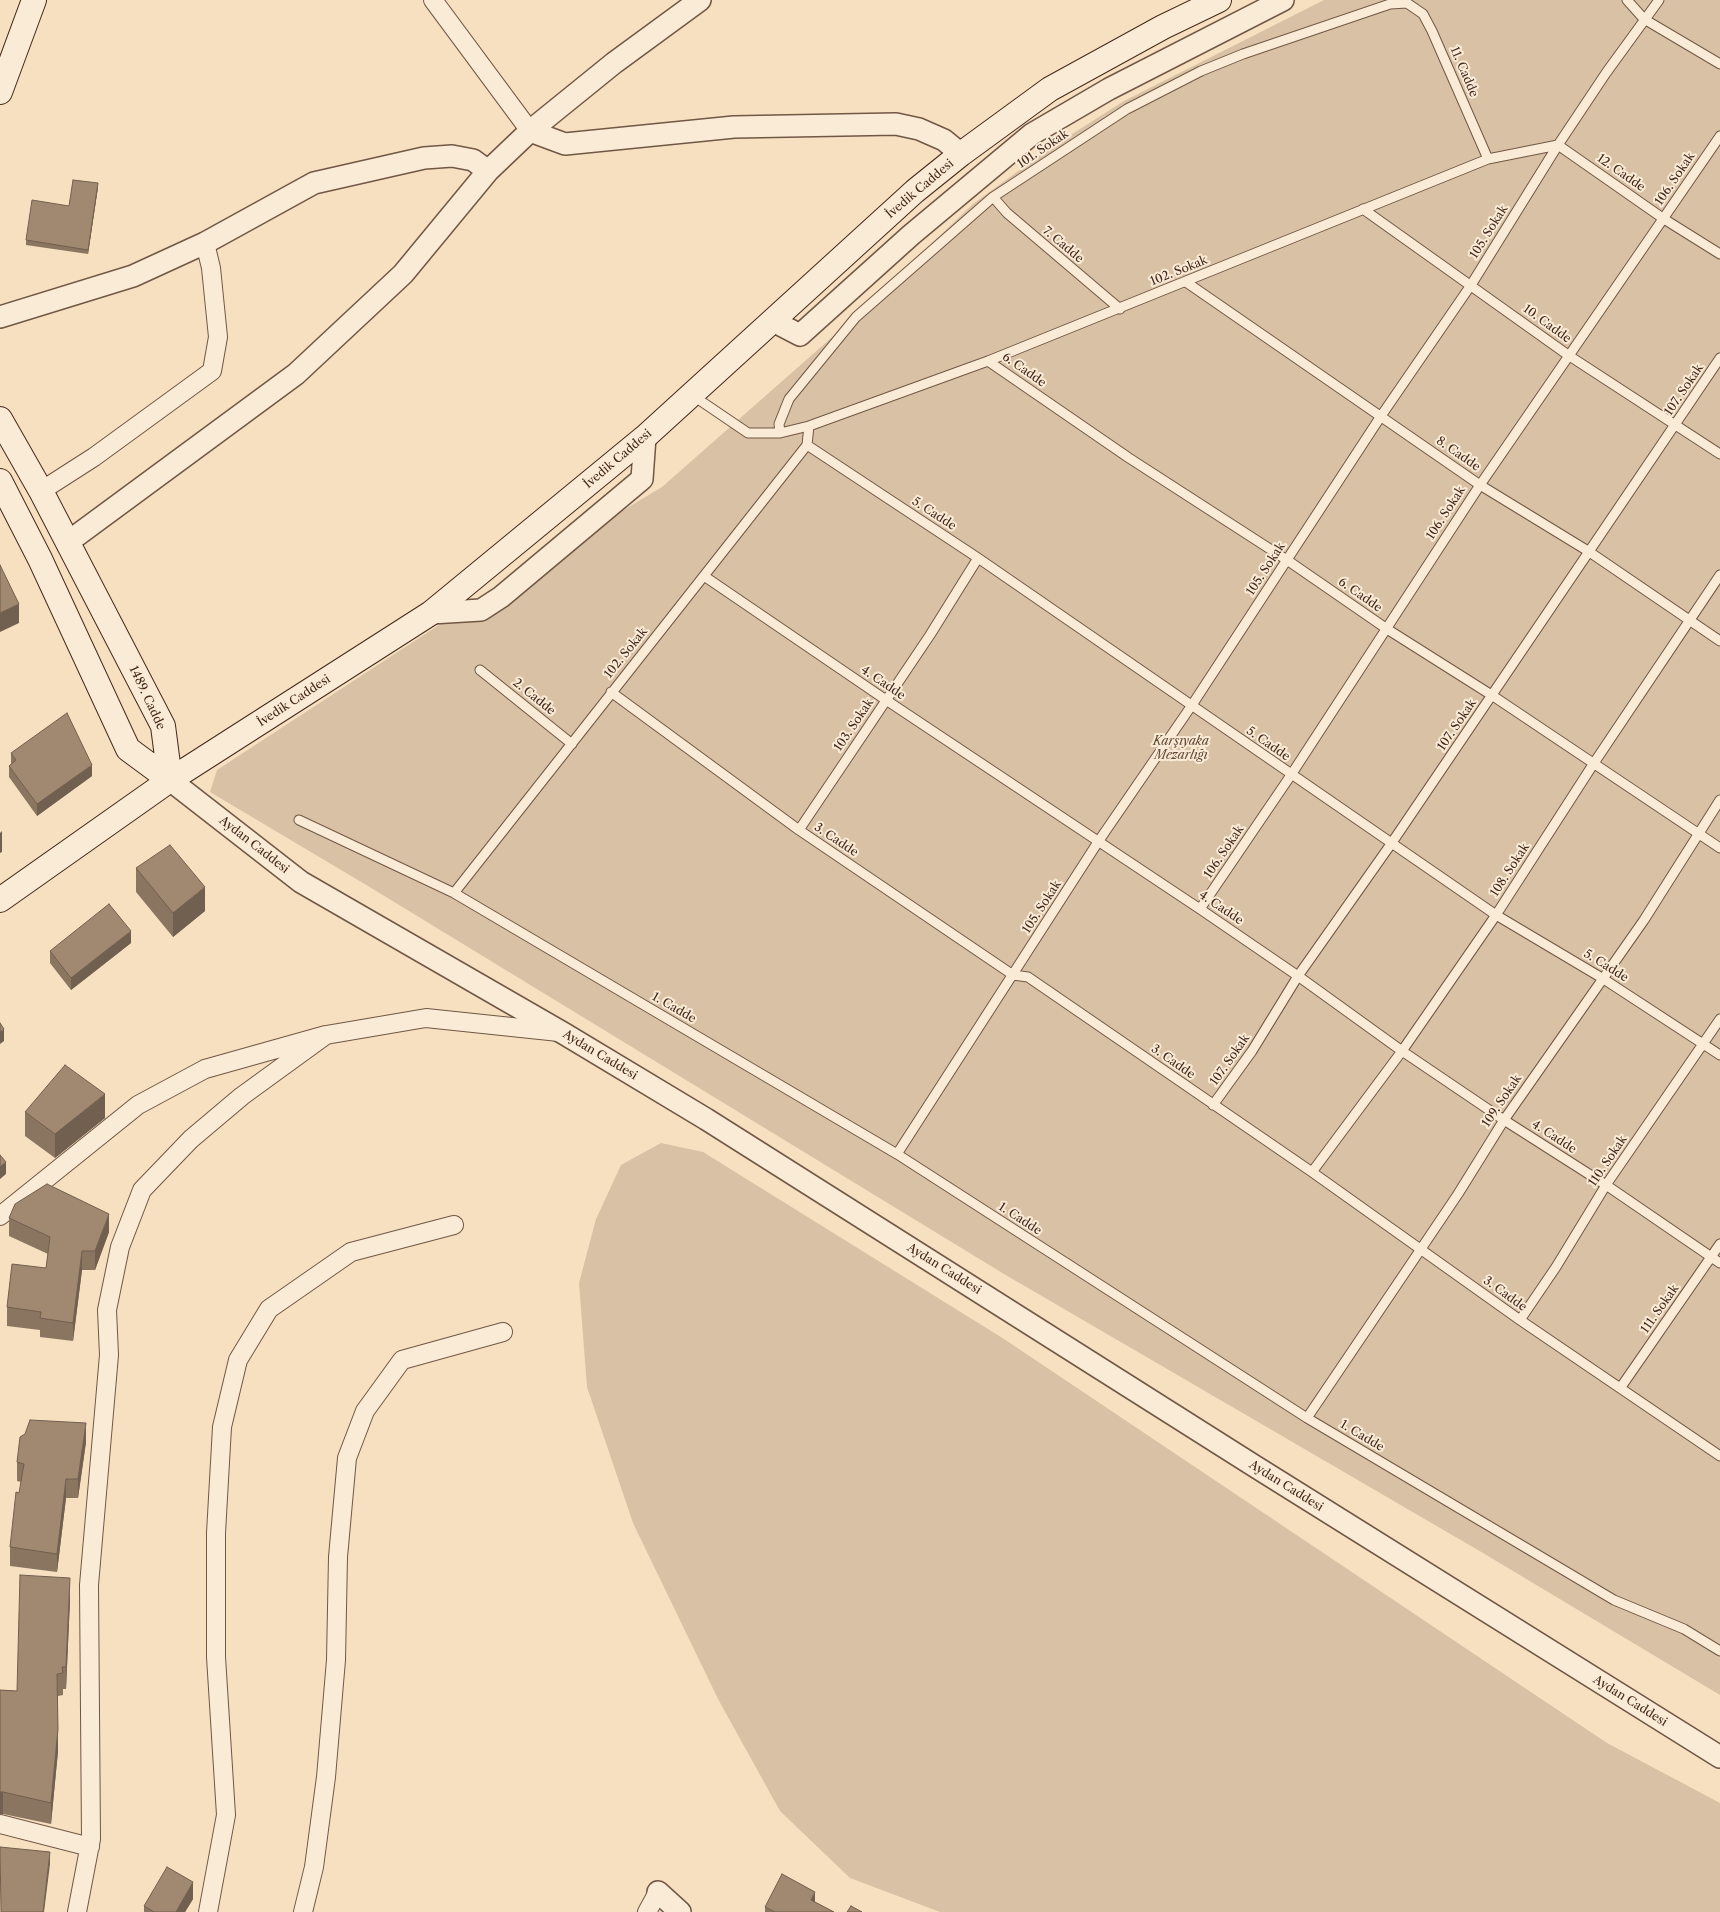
<!DOCTYPE html>
<meta charset="utf-8">
<style>
body{margin:0}
canvas{display:block;background:#f6e0c0}
</style>
<canvas width="1720" height="1912"></canvas>
<script>
const context = document.querySelector('canvas').getContext('2d');
context.lineJoin = 'round';
function fill(path, color) {
  context.fillStyle = color;
  context.fill(path, 'evenodd');
}
function shape(rows) {
  const path = new Path2D();
  for (const r of rows) {
    path.moveTo(r[0], r[1]);
    for (let i = 2; i < r.length; i += 2) path.lineTo(r[i], r[i + 1]);
  }
  return path;
}
function trace(path, color, width, dash) {
  context.strokeStyle = color;
  context.lineWidth = width;
  context.lineCap = dash ? 'butt' : 'round';
  context.setLineDash(dash || []);
  context.stroke(path);
}
function write(font, color, halo, rows, align = 'center') {
  context.font = font + ' "Libre Caslon Text",serif';
  context.lineWidth = 4;
  context.setLineDash([]);
  context.textBaseline = 'middle';
  context.strokeStyle = halo;
  context.fillStyle = color;
  for (const [text, x, y, turn = 0] of rows) {
    context.save();
    context.translate(x, y);
    context.rotate((+turn || 0) * Math.PI / 180);
    context.textAlign = isNaN(turn) ? turn : align;
    if (halo) context.strokeText(text, 0, 0);
    context.fillText(text, 0, 0);
    context.restore();
  }
}
fill(shape([
 [1324,0,1720,0,1720,1695,1483,1553,1004,1274,368,886,210,792,217,770,517,574,662,487,855,317,973,204,1047,150,1124,101],
 [661,1143,703,1152,1004,1339,1607,1743,1720,1803,1720,1912,940,1912,850,1878,780,1811,718,1699,633,1523,587,1387,579,1283,596,1219,621,1165]
]), '#d8c1a4');
const service = shape([
 [1627,0,1644,19,1720,64],
 [993,197,1007,213,1120,309],
 [1363,209,1568,355,1720,454],
 [1186,282,1480,485,1588,551,1720,641],
 [988,361,1129,458,1287,560,1387,629,1493,696,1720,848],
 [692,395,748,433,780,433,809,426,988,361,1488,159,1558,145,1664,219,1720,254],
 [780,433,779,424,789,399,856,317,993,197,1127,109,1201,71,1243,54,1390,4,1407,3,1423,14,1432,31,1488,159],
 [807,445,978,558,1496,915,1602,978,1720,1055],
 [704,576,886,700,1200,909,1298,976,1402,1051,1504,1120,1606,1185,1720,1263],
 [480,670,572,744],
 [611,692,799,830,1013,975,1028,977,1312,1172,1520,1320,1720,1456],
 [299,820,454,893,897,1154,1307,1418,1614,1600,1684,1629,1720,1651],
 [799,830,930,635,978,558],
 [454,893,807,445,809,426],
 [1200,909,1291,775,1480,485,1720,136],
 [1213,1105,1252,1051,1298,976,1391,844,1720,358],
 [897,1154,1098,842,1192,705,1381,416,1471,285,1558,145,1606,73,1659,0],
 [1312,1172,1402,1051,1496,915,1594,763,1720,575],
 [1520,1320,1556,1267,1606,1185,1720,1019],
 [1621,1387,1720,1244],
 [1307,1418,1458,1194,1504,1120,1644,920,1720,800]
]);
const minor = shape([
 [433,0,530,131],
 [41,491,94,457,212,371,218,337,211,268,205,243],
 [0,1216,138,1105,205,1069,326,1035,426,1018,559,1032],
 [0,1824,90,1847],
 [77,1912,91,1839,89,1585,109,1355,107,1310,120,1247,142,1190,191,1139,242,1096,326,1035],
 [208,1912,226,1815,216,1657,216,1533,222,1427,238,1360,269,1309,351,1252,454,1225],
 [303,1912,314,1867,326,1777,336,1660,338,1557,347,1458,365,1411,402,1360,503,1332],
 [647,1912,658,1892]
]);
const tertiary = shape([
 [530,131,565,144,734,127,896,124,919,129,944,140,961,154],
 [0,317,133,276,205,243,314,183,424,158,452,156,473,160,488,171],
 [773,321,800,335,911,235,1032,134,1109,89,1283,0],
 [68,542,296,374,403,274,488,171,530,131,614,63,700,0],
 [431,613,481,610,501,597,642,479,645,437],
 [170,780,301,882,563,1033,706,1119,1256,1467,1720,1757],
 [658,1892,680,1912]
]);
const secondary = shape([
 [0,92,34,0],
 [0,419,41,491,163,726,170,780],
 [0,481,40,559,128,749,170,780],
 [0,900,170,780,431,613,645,437,915,191,961,154,1050,89,1163,27,1219,0]
]);
trace(service, '#715745', 11);
trace(minor, '#715745', 20);
trace(tertiary, '#715745', 24);
trace(secondary, '#45291c', 26);
trace(service, '#f9ebd6', 9);
trace(minor, '#f9ebd6', 18);
trace(tertiary, '#f9ebd6', 21);
trace(secondary, '#f9ebd6', 24);
fill(shape([
 [98,187,88,254,26,245,26,240,69,206],
 [11,753,92,776,37,816,9,777,9,766,11,764],
 [136,868,205,911,173,937,136,892],
 [131,943,71,990,50,963,50,951],
 [25,1112,105,1118,55,1158,25,1136],
 [9,1218,109,1232,95,1270,82,1270,73,1341,40,1337,40,1330,7,1326,7,1307,46,1268,48,1254,9,1236],
 [86,1442,78,1498,66,1498,57,1572,10,1566,10,1547,21,1482,17,1481,17,1462],
 [70,1600,66,1689,63,1689,63,1695,58,1696,58,1751,51,1824,3,1814,0,1814,0,1690,17,1691],
 [193,1899,185,1912,144,1912,144,1906],
 [815,1902,834,1912,765,1912,765,1907]
]), '#8a7561');
fill(shape([
 [98,183,98,187,88,254,88,250],
 [19,604,19,623,0,632,0,613],
 [92,765,92,776,37,816,37,804],
 [2,831,2,852,0,853,0,833],
 [205,887,205,911,173,937,173,913],
 [131,931,131,943,71,990,71,978],
 [4,1029,4,1041,0,1044,0,1032],
 [105,1094,105,1118,55,1158,55,1134],
 [6,1162,6,1174,0,1179,0,1167],
 [109,1214,109,1232,95,1270,95,1251],
 [82,1251,82,1270,73,1341,73,1323],
 [86,1423,86,1442,78,1498,78,1479],
 [66,1479,66,1498,57,1572,57,1554],
 [70,1578,70,1600,66,1689,66,1667],
 [58,1729,58,1751,51,1824,51,1803],
 [0,1792,3,1792,3,1814,0,1814],
 [50,1852,50,1864,44,1912,43,1912],
 [193,1882,193,1899,185,1912,176,1912],
 [815,1892,815,1908,811,1900]
]), '#715f4f');
const building = shape([
 [73,180,98,183,88,250,26,240,32,200,69,206,73,180],
 [0,565,19,604,0,613,0,565],
 [67,713,92,765,37,804,9,766,16,760,11,753,67,713],
 [170,845,205,887,173,913,136,868,170,845],
 [109,904,131,931,71,978,50,951,109,904],
 [0,1023,4,1029,0,1032,0,1023],
 [65,1065,105,1094,55,1134,25,1112,65,1065],
 [0,1155,6,1162,0,1167,0,1155],
 [47,1184,109,1214,95,1251,82,1251,73,1323,40,1318,41,1312,7,1307,12,1264,46,1268,50,1237,9,1218,15,1204,47,1184],
 [30,1420,86,1423,78,1479,66,1479,57,1554,10,1547,16,1492,19,1493,24,1464,17,1462,20,1437,25,1434,30,1420],
 [20,1575,70,1578,66,1667,62,1667,63,1673,57,1674,58,1729,51,1803,3,1792,0,1792,0,1690,17,1691,20,1575],
 [0,1847,50,1852,43,1912,1,1912,0,1847],
 [167,1867,193,1882,176,1912,154,1912,144,1906,167,1867],
 [782,1874,815,1892,811,1900,834,1912,775,1912,765,1907,782,1874],
 [851,1906,862,1912,847,1912,851,1906]
]);
fill(building, '#a18871');
trace(building, '#715f4f', 1);
write('12px', '#45291c', '#f9ebd6', [
 ["11. Cadde",1464,72,67],
 ["101. Sokak",1043,149,-34],
 ["12. Cadde",1621,173,35],
 ["106. Sokak",1675,179,-56],
 ["İvedik Caddesi",920,189,-40],
 ["105. Sokak",1489,232,-58],
 ["7. Cadde",1063,245,40],
 ["102. Sokak",1179,271,-22],
 ["10. Cadde",1547,324,36],
 ["6. Cadde",1024,370,35],
 ["107. Sokak",1684,390,-56],
 ["8. Cadde",1458,454,35],
 ["İvedik Caddesi",618,459,-40],
 ["106. Sokak",1446,513,-57],
 ["5. Cadde",934,514,33],
 ["105. Sokak",1266,569,-57],
 ["6. Cadde",1360,595,35],
 ["102. Sokak",626,653,-51],
 ["4. Cadde",883,683,34],
 ["2. Cadde",534,697,39],
 ["1489. Cadde",147,698,65],
 ["İvedik Caddesi",294,701,-33],
 ["103. Sokak",854,725,-56],
 ["107. Sokak",1457,725,-56],
 ["5. Cadde",1268,744,35],
 ["3. Cadde",836,840,34],
 ["Aydan Caddesi",254,845,38],
 ["106. Sokak",1224,852,-56],
 ["108. Sokak",1510,870,-57],
 ["105. Sokak",1042,907,-57],
 ["4. Cadde",1221,908,34],
 ["5. Cadde",1606,966,32],
 ["1. Cadde",674,1008,30],
 ["Aydan Caddesi",600,1055,31],
 ["107. Sokak",1230,1060,-55],
 ["3. Cadde",1173,1062,35],
 ["109. Sokak",1502,1101,-56],
 ["4. Cadde",1554,1137,33],
 ["110. Sokak",1608,1161,-56],
 ["1. Cadde",1020,1219,33],
 ["Aydan Caddesi",944,1269,32],
 ["3. Cadde",1505,1294,36],
 ["111. Sokak",1660,1309,-55],
 ["1. Cadde",1362,1436,31],
 ["Aydan Caddesi",1286,1486,32],
 ["Aydan Caddesi",1630,1701,32]
]);
write('italic 12px', '#624737', '#f9ebd6', [
 ["Karşıyaka",1181,742],
 ["Mezarlığı",1181,756]
]);
</script>
